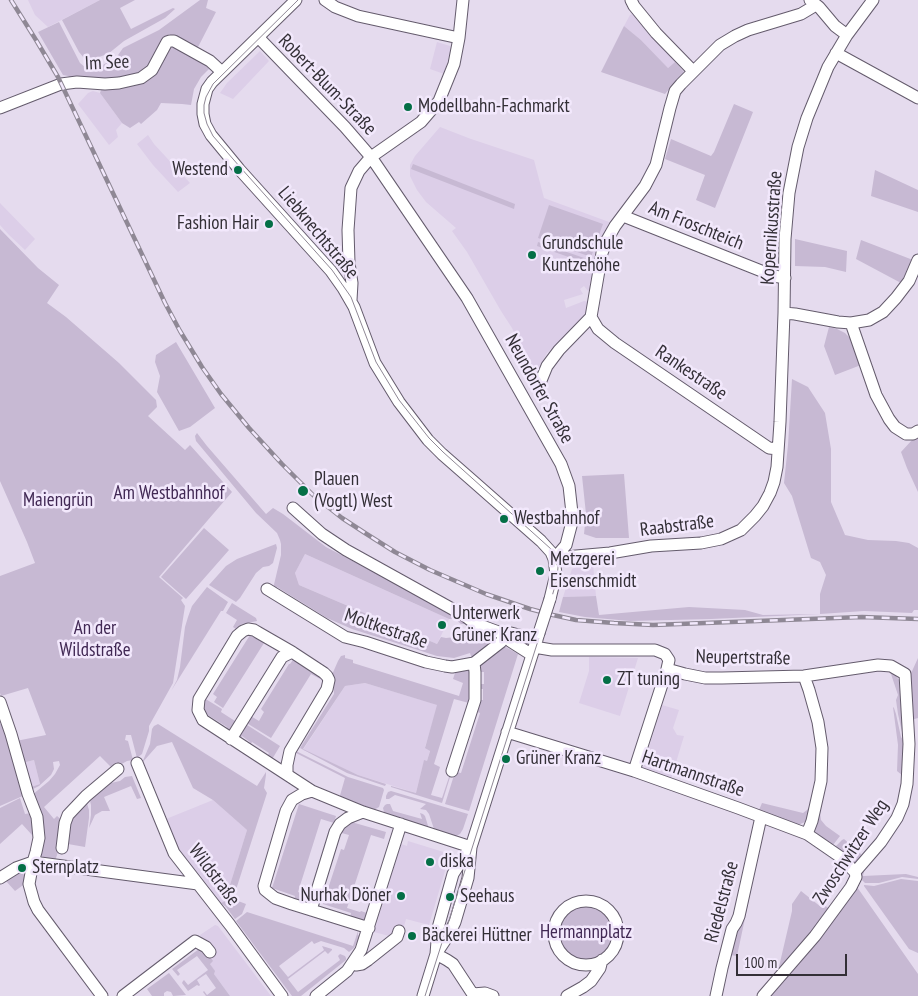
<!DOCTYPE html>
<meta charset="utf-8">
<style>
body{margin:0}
#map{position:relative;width:918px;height:996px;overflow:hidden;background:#e5dbee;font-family:"PT Sans Narrow",sans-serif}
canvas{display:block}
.scale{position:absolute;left:736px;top:954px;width:111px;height:22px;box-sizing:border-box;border:2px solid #332f36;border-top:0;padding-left:6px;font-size:15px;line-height:18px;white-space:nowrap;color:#332f36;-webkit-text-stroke:4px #f2e8fc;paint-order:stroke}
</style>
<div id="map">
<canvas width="918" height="996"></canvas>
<div class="scale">100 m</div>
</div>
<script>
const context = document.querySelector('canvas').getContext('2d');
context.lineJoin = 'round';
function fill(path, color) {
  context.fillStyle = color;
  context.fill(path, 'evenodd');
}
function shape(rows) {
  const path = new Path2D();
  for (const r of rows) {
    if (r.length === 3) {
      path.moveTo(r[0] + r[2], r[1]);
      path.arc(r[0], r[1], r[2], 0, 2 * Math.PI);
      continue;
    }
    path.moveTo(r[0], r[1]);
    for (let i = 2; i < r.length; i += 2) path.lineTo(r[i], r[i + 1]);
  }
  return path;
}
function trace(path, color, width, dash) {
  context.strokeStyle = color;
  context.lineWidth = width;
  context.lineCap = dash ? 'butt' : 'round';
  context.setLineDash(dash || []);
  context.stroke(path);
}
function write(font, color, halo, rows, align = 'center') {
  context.font = font + ' "PT Sans Narrow",sans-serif';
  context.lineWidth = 5;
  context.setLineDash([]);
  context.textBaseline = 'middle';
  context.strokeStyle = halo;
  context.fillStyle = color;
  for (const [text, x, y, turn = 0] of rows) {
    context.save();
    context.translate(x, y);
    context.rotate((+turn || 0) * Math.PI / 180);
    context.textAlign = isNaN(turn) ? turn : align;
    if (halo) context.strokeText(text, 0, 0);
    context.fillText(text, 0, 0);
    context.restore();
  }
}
fill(shape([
 [28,0,100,0,48,27,35,15],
 [634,13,675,62,668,68,641,40,624,26,630,15],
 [437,42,450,46,451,49,444,74,430,69],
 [260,51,269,61,233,99,220,93,227,83],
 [93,91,100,93,122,123,116,130,118,137,109,145,78,104,88,93],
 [440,127,471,139,534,160,544,198,609,222,595,257,596,275,592,288,588,291,584,286,580,289,583,294,564,300,566,308,584,301,589,302,589,307,585,316,547,353,539,367,535,378,512,328,501,311,467,252,452,231,456,228,426,202,417,190,410,176,410,165,415,156],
 [148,135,154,144,190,183,178,192,153,165,137,144],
 [0,203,35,239,25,250,9,235,0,225],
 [305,554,449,619,437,644,299,585,295,573],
 [593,564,596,596,563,597,572,569,578,566],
 [589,657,638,658,620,716,579,703,589,671],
 [365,683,438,705,425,747,430,750,427,761,424,761,416,793,358,775,303,750,345,686],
 [662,705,679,710,673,728,677,735,684,736,671,779,646,771,643,767],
 [34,760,40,784,31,787,22,763],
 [213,800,247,830,225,901,221,903,200,875,180,854,166,819],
 [408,841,450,854,429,925,406,919,403,930,393,937,374,932,401,844,407,846],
 [215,925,218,926,271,996,230,996,214,974,214,971,210,964,209,955,200,935]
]), '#dccee8');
fill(shape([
 [100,0,135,0,120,8,131,29,173,8,175,9,165,18,124,41,108,54,89,60,84,58,79,52,62,20],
 [200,0,208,0,206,8,216,12,196,51,169,34,153,62,146,72,130,78,72,79,68,76,63,75,38,32,59,22,80,63,86,68,99,67,116,58,123,48,159,30],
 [624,26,641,40,668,68,675,62,684,72,665,94,601,72],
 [172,44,207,65,209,69,201,77,194,89,191,105,182,104,161,103,157,110,141,124,139,122,130,128,122,123,100,93,103,84,133,81],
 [734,104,753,112,715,208,696,200,705,175,665,159,671,139,711,156,714,152],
 [413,164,515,204,514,209,411,169],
 [875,170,918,190,918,212,871,196],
 [549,205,603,224,591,257,538,238],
 [0,229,38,268,59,285,47,303,66,317,119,363,156,400,157,407,148,416,185,450,190,445,232,492,159,577,183,598,181,600,185,606,173,683,149,726,149,731,142,754,137,758,131,735,126,735,125,740,128,741,133,760,127,761,104,774,111,767,100,756,44,807,54,819,57,816,63,821,58,852,55,861,40,858,32,795,49,781,55,774,60,765,59,761,53,762,54,769,51,775,39,786,31,790,31,787,40,784,34,760,22,763,16,741,46,735,28,688,1,696,0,693,0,576,35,563,27,542,0,481],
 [795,239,847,251,846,272,825,267,795,266],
 [861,240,913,260,901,283,856,259],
 [538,242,587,259,586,263,537,246],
 [829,327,837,329,845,333,850,338,861,365,835,375,824,346],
 [176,342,215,408,190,427,179,431,157,392,160,376,155,362,156,355],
 [792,379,808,387,825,413,831,449,831,502,845,535,868,540,896,541,909,543,918,548,918,610,914,610,912,613,864,611,820,614,711,619,630,621,585,617,559,612,563,597,596,596,599,615,689,607,745,610,763,615,820,614,820,594,826,575,820,562,811,558,792,496,784,483,788,445],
 [197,433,207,446,266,514,273,508,283,514,326,547,467,621,465,624,461,624,455,619,449,619,305,554,295,573,299,585,437,644,441,637,446,638,455,637,473,629,496,642,472,659,470,653,454,658,437,656,352,629,327,618,277,587,272,593,281,555,281,544,280,540,277,533,256,513,196,441,195,436],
 [918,436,918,492,907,468,901,452,912,440],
 [624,474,629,538,596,538,584,534,586,514,582,476],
 [204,528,229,550,186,599,161,577],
 [276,544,277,548,273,563,269,566,263,567,256,573,240,598,236,602,209,585,226,566,237,559],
 [207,587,228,602,223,611,221,611,171,691,177,680,180,667,185,627,188,617,192,606],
 [232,603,256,618,257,621,242,624,236,629,233,627,237,620,226,613],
 [250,635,264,643,223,708,214,702,217,697,213,694],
 [504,646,518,654,469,811,445,804,455,772,461,773,480,713,475,711,477,700,483,700,483,689,478,689,478,684,484,684,484,672,478,672,479,667,481,663],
 [345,655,345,658,353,660,353,663,459,696,463,683,453,679,456,670,472,669,473,684,469,703,454,699,434,764,440,767,431,795,442,798,450,774,451,774,442,803,391,787,391,786,416,793,424,760,427,761,430,751,425,748,437,705,365,683,345,686,303,749,358,775,386,784,385,786,347,773,300,748,334,694,334,690,330,687,331,677,338,661,341,656],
 [295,657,325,675,322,680,311,674,271,738,245,722,249,715,259,721,264,712,261,709,289,664,290,664],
 [918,658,918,718,911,720,908,680],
 [889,668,900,681,903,689,905,738,902,732,898,714,896,700,898,695],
 [204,698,222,709,221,712,235,721,242,710,246,713,236,730,224,731,227,727,203,712],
 [893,707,894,708,896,714,901,737,905,743,903,776,897,771,898,745],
 [4,722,25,795,0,806,0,724],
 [244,723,280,746,271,761,266,758,269,753,252,742,249,747,248,747,250,742,242,736,239,741,239,735],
 [158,724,257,786,266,772,266,775,264,788,267,793,233,899,246,904,242,914,235,919,226,907,221,903,225,901,247,830,213,800,193,788,172,742,157,746,142,763,150,744,152,729,154,726],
 [296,751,348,777,383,788,384,790,379,807,372,811,356,807,340,801,320,791,320,788,339,799,345,778,296,753,291,760,291,766,294,774,314,785,311,786,302,782,294,776,290,768,290,763,292,754],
 [132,776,141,798,137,799,131,786,104,797,110,811,102,811,95,815,89,828,91,815,91,805,89,797,104,784,111,783,120,781,125,777],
 [391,791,468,814,463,829,460,834,454,837,436,831,434,829,429,814,426,810,420,809,426,804,395,795,389,799,386,799,386,796,388,792],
 [20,798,25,814,31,813,34,821,32,835,22,824,0,844,0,808],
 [822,799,820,813,821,820,826,826,840,836,833,845,814,835,815,826],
 [86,800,89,810,89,818,85,847,68,844,68,820],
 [762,803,803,813,807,810,810,806,807,821,796,826,759,810],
 [299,804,336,816,334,823,321,819,298,892,313,897,310,907,293,901,295,896,272,888],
 [387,804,390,804,393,811,422,819,420,813,423,814,425,816,429,829,386,815,384,812,383,808,385,805],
 [348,821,386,832,384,839,371,835,347,908,360,912,361,911,370,914,368,921,350,919,351,913,323,904,341,849,344,850,349,835,338,832],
 [844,839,862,855,863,853,867,855,855,867,835,847,842,840],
 [865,867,863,876,906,874,918,877,918,879,902,877,879,883,865,883,860,878,860,874],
 [20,872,26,876,26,883,15,891,6,881,15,874],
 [901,879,918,881,918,953,909,949,864,886,864,885,874,886],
 [857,887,918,974,918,996,767,996,780,982,784,982,788,972],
 [749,890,751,890,737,956,730,955],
 [801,891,821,907,823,904,832,911,778,971,792,911,792,904],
 [586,933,27],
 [247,912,353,946,358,931,358,935,360,936,354,948,349,952,344,948,321,941,314,944,312,941,279,966,288,977,324,950,322,946,332,949,332,950,328,954,325,951,288,979,298,992,340,960,338,956,340,954,345,956,346,958,346,960,301,996,292,996,236,921],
 [199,949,209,955,213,961,210,964,215,971,214,974,230,996,206,996,203,992,204,991,207,995,216,988,206,974,197,980,200,985,199,986,197,985,188,991,182,983,183,981,184,980,188,985,208,970,197,956,177,970,180,974,178,976,172,969],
 [169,973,186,995,173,996,171,992,167,991,164,993,164,996,152,996,147,989]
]), '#c7b9d3');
const minor = shape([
 [296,0,212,82,207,89,203,104,203,114,205,124,211,135,239,169,331,271,343,288,354,307,375,363,399,402,428,440,442,454,474,482,541,541,551,552,554,559,556,574,550,599],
 [325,0,335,7,358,16,459,38],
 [463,0,459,38,454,64,439,101,421,122,371,157,467,298,561,464,569,486,572,513,572,522,566,545,554,559],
 [631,0,634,6,656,33,693,71],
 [810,0,819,7,835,26,847,35],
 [258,37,345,127,371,157,359,171,351,188,348,230,349,263,352,283,351,300],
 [836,53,918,98],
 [0,108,61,84,77,82,105,84,119,83,141,78,152,70,167,42,170,41,174,41,210,61,222,72],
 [623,216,774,276,785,278],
 [784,313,795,314,838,322,851,323,869,320,883,312,896,298,909,281,918,260],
 [591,317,598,329,615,343,769,448,778,449],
 [851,323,876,395,889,419,895,427,906,434,913,434,918,431],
 [540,383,547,366,559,350,591,317,602,253,607,240,615,226,645,186,656,165,670,108,675,91,681,84,720,45,735,36,748,30,801,14,816,5],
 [293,508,322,534,346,550,465,616,474,623,504,634,511,633,537,640],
 [554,559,576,556,610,553,651,546,701,543,721,539,741,530,755,516,763,506,770,493,774,482,777,467,780,422,784,313,785,239,789,193,798,147,807,118,828,67,847,35,873,0],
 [267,589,345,637,365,642,426,662,445,666,452,667,474,663,501,642,504,634],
 [504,634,510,641,532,655],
 [534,647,552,650,655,650,665,654,669,660,667,669,634,771],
 [667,669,685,674,705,678,722,678,804,676,878,665,891,666,905,674,909,744,907,784,903,804,897,818,881,842,855,872,856,877,851,887,815,936,763,996],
 [804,676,809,690,818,722,822,748,821,781,812,821,807,834],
 [0,702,11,734,28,794,37,817,39,838,36,852,33,862,29,884,34,902,38,910,102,996],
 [507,732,634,771,738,808,807,834,839,856,855,872],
 [231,739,282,657,292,652],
 [137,763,174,853,230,925,282,996],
 [452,771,475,700,475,672,474,663],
 [287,774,287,765,290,751,327,689,329,680,327,676,324,673,292,652,259,633,254,630,248,629,243,631,237,636,199,699,198,710,203,720,312,791,363,812,471,847],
 [312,791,302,794,292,800,286,811,264,886,265,890,275,898,292,904,369,928],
 [62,848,65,823,68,815,86,796,118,769],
 [0,878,16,868,33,862,198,884],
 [586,933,32],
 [311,910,335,832,340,824,348,818,363,812],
 [436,954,448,936,455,922,468,878,471,847,539,633],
 [436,954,447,960,453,964,474,996],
 [352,964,356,965,362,964,368,960,397,937,399,931],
 [473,994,485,993,493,996],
 [123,996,195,941,206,947,210,952],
 [316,996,347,971,361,950,401,824],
 [423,996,436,954,438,928,453,874,469,849],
 [567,996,583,987,591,981,600,968,602,960],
 [716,996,722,968,732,929,736,923,739,916,761,817]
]);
trace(minor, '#645b6c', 13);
trace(minor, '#fff', 11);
trace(shape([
 [298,0,213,84,206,97,204,105,204,113,207,124,213,136,240,167,332,270,351,297,376,362,399,400,429,438,443,452,551,549,558,567,557,579,551,600,425,996]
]), '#8f8895', 1);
const rail = shape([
 [11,0,36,40,58,77,165,303,180,331,202,367,221,394,249,428,282,464,313,495,342,518,365,533,395,552,430,570,486,594,530,609,553,615,576,620,614,623,653,625,862,617,918,619]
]);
trace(rail, '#8f8895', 4.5);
trace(rail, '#f2e8fc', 2.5, [8]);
const minorBridge = shape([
 [539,633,550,599]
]);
trace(minorBridge, '#645b6c', 13, []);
trace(minorBridge, '#fff', 11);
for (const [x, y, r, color] of [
 [408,107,5,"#046f46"],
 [238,170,5,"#046f46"],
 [269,224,5,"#046f46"],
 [532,255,5,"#046f46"],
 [303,491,6,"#046f46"],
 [504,519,5,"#046f46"],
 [540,571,5,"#046f46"],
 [442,625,5,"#046f46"],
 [607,680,5,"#046f46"],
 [506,759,5,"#046f46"],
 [430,862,5,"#046f46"],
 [22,868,5,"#046f46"],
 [401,896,5,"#046f46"],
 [450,897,5,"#046f46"],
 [412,936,5,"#046f46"]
]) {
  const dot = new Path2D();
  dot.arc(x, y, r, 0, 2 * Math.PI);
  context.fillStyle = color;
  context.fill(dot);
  trace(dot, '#f2e8fc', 2);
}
write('19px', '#332f36', '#f2e8fc', [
 ["Im See",107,63,-3],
 ["Robert-Blum-Straße",327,85,46],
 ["Am Froschteich",696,226,22],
 ["Kopernikusstraße",772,228,-86],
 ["Liebknechtstraße",318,233,50],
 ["Rankestraße",691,373,34],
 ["Neundorfer Straße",539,389,61],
 ["Raabstraße",677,526,-7],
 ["Moltkestraße",386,629,19],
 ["Neupertstraße",743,658,1],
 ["Hartmannstraße",693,774,19],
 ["Zwoschwitzer Weg",851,852,-57],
 ["Wildstraße",214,875,53],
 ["Riedelstraße",722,902,-75]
]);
write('19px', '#332f36', '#f2e8fc', [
 ["Modellbahn-Fachmarkt",418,107],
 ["Westend",228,170,"right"],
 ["Fashion Hair",259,224,"right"],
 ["Grundschule",542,244],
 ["Kuntzehöhe",542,266],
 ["Plauen",314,480],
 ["(Vogtl) West",314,502],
 ["Westbahnhof",514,519],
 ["Metzgerei",550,560],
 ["Eisenschmidt",550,582],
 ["Unterwerk",452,614],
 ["Grüner Kranz",452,636],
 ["ZT tuning",617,680],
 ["Grüner Kranz",516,759],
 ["diska",440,862],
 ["Sternplatz",32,868],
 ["Nurhak Döner",391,896,"right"],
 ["Seehaus",460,897],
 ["Bäckerei Hüttner",422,936]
], 'left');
write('19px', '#412854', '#f2e8fc', [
 ["Am Westbahnhof",169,494],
 ["Maiengrün",58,501],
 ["An der",95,629],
 ["Wildstraße",95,651],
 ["Hermannplatz",586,933]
]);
</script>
